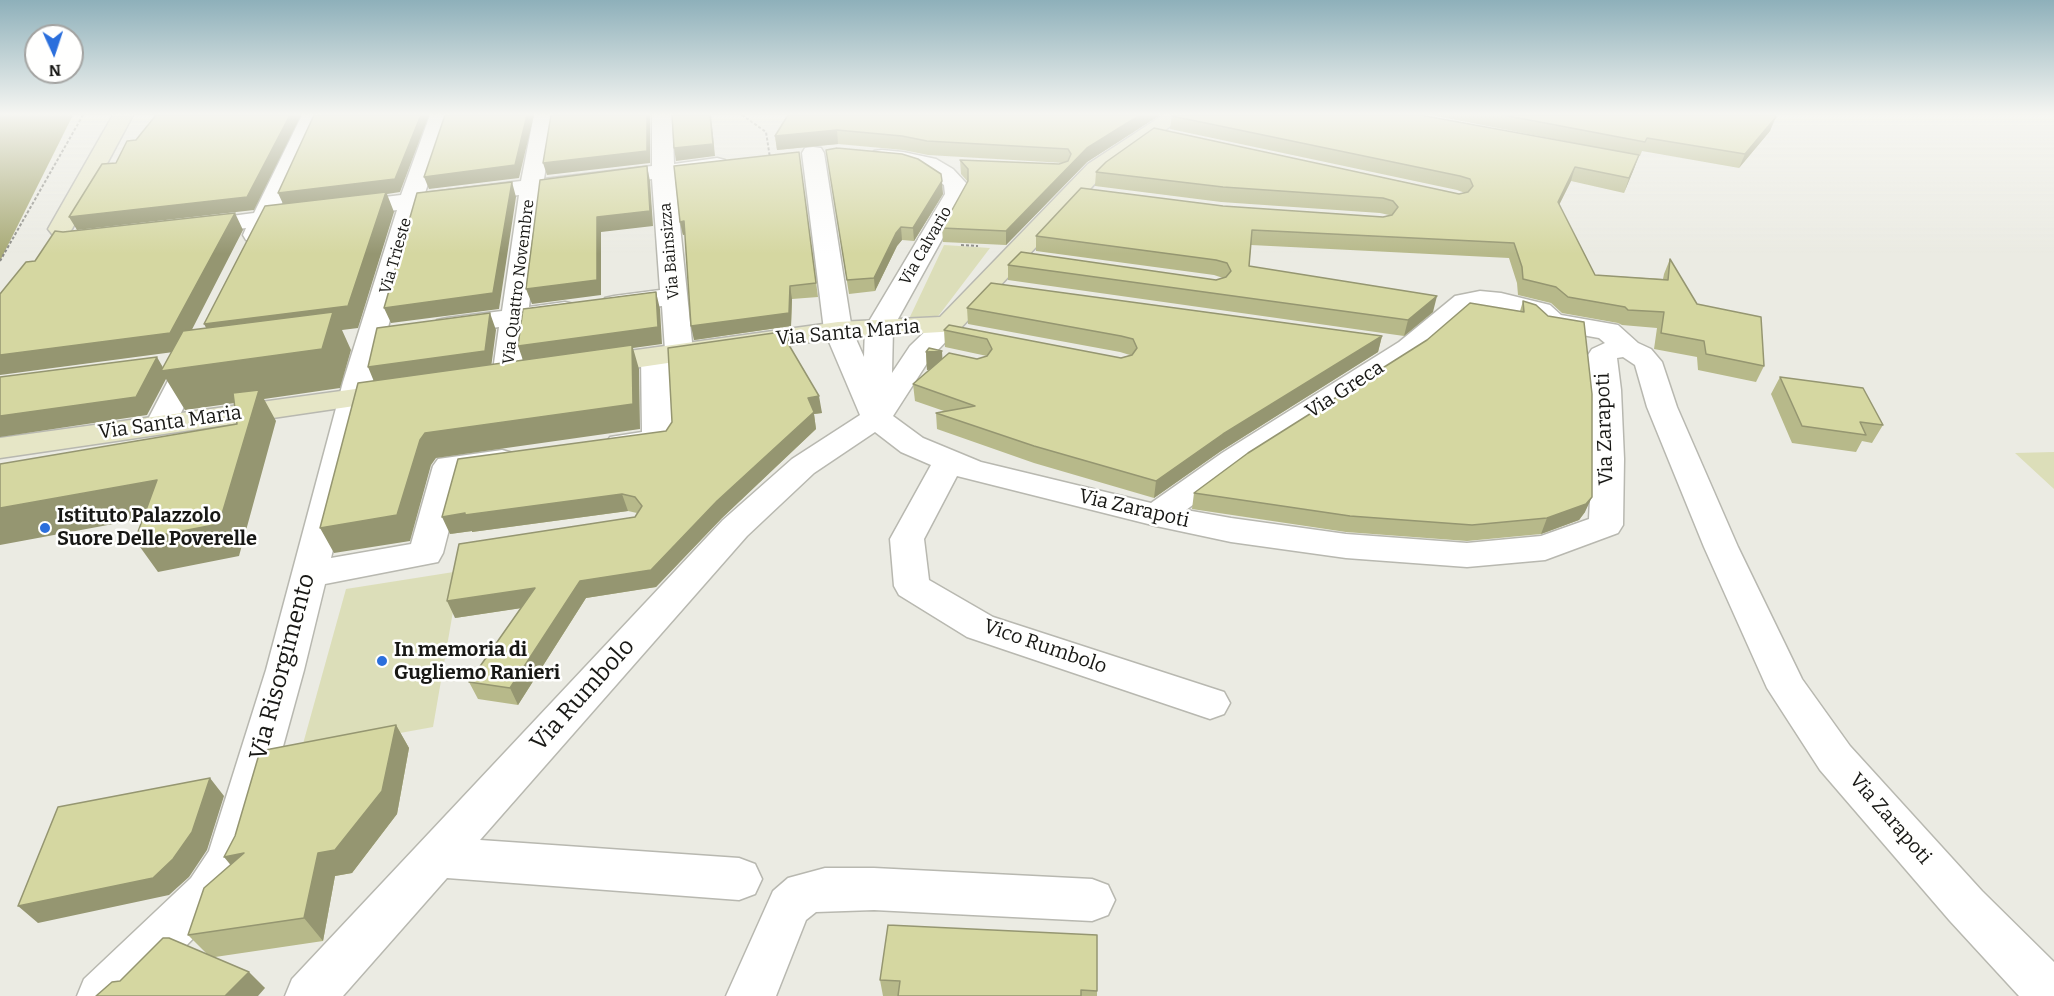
<!DOCTYPE html>
<style>
body{margin:0}
#map{position:relative;width:2054px;height:996px;overflow:hidden;background:#ebebe3;font-family:Bitter,serif}
canvas{display:block}
.north{position:absolute;left:24px;top:24px;width:60px;height:60px;box-sizing:border-box;background:#fffffe;border:2px solid #a3a3a1;border-radius:50%;rotate:177deg;font-size:16px;font-weight:700;line-height:24px;text-align:center;color:#181815}
.north::after{content:'';display:block;margin:auto;width:21px;height:27px;background:#2b6fdc;clip-path:polygon(50% 0,100% 100%,50% 72%,0 100%)}
</style>
<div id="map">
<canvas width="2054" height="996"></canvas>
<div class="north">N</div>
</div>
<script>
const context = document.querySelector('canvas').getContext('2d');
context.lineJoin = 'round';
function fill(path, color) {
  context.fillStyle = color;
  context.fill(path, 'evenodd');
}
function shape(rows) {
  const path = new Path2D();
  for (const r of rows) {
    path.moveTo(r[0], r[1]);
    for (let i = 2; i < r.length; i += 2) path.lineTo(r[i], r[i + 1]);
  }
  return path;
}
function trace(path, color, width, dash) {
  context.strokeStyle = color;
  context.lineWidth = width;
  context.lineCap = dash ? 'butt' : 'round';
  context.setLineDash(dash || []);
  context.stroke(path);
}
function write(font, color, halo, rows, align = 'center') {
  context.font = font + ' Bitter,serif';
  context.lineWidth = 5;
  context.setLineDash([]);
  context.textBaseline = 'middle';
  context.strokeStyle = halo;
  context.fillStyle = color;
  for (const [text, x, y, turn = 0] of rows) {
    context.save();
    context.translate(x, y);
    context.rotate((+turn || 0) * Math.PI / 180);
    context.textAlign = isNaN(turn) ? turn : align;
    if (halo) context.strokeText(text, 0, 0);
    context.fillText(text, 0, 0);
    context.restore();
  }
}
fill(shape([
 [944,245,990,248,933,323,908,321],
 [2054,452,2054,489,2015,453],
 [460,571,433,727,301,751,346,589]
]), '#dcdeb9');
fill(shape([
 [0,115,73,115,0,261]
]), '#a8aa76');
const street = shape([
 [302,115,322,115,279,210,401,195,430,115,450,115,425,193,521,181,534,115,554,115,544,179,652,166,652,115,672,115,674,164,717,158,725,160,728,165,725,170,675,177,693,352,689,358,679,360,669,358,674,439,669,446,621,454,610,451,605,444,610,437,642,432,641,356,645,350,655,348,665,350,662,306,614,312,605,310,601,304,605,298,614,296,660,290,652,179,542,193,529,307,565,302,574,304,578,310,574,316,527,323,520,378,516,384,506,387,496,384,492,378,499,327,447,334,437,332,433,326,437,320,447,318,502,311,519,195,421,207,373,382,331,558,411,544,433,466,438,459,502,450,513,453,518,460,513,467,463,475,443,553,438,562,325,584,304,670,252,859,245,873,223,908,137,996,77,996,84,979,191,878,209,851,266,670,343,382,397,210,272,225,264,240,255,242,246,240,243,235,246,228,194,234,186,232,182,227,186,222,254,213,302,115],
 [813,147,821,148,824,153,852,330,864,357,865,328,945,194,944,185,920,169,874,161,871,156,874,151,882,150,903,152,936,159,953,169,966,183,967,194,893,328,892,373,910,346,938,319,948,317,958,319,962,325,931,357,893,416,923,438,981,462,1151,503,1222,453,1399,342,1455,296,1480,291,1501,293,1550,305,1561,315,1618,325,1638,343,1651,349,1662,362,1677,407,1738,547,1802,679,1850,746,1982,891,2054,962,2054,996,2019,996,1950,921,1820,770,1767,688,1704,547,1647,407,1635,365,1623,357,1617,358,1621,390,1624,459,1623,525,1618,533,1545,560,1467,567,1346,558,1231,542,1156,526,957,476,924,539,929,580,993,617,1224,692,1230,703,1224,714,1210,719,967,637,899,595,894,586,890,539,931,465,901,452,875,432,814,473,747,536,480,840,739,858,755,864,762,879,755,894,739,900,447,878,343,996,285,996,292,979,723,520,792,459,860,415,824,330,802,153,805,148,813,147],
 [1480,307,1501,309,1532,317,1543,328,1599,338,1605,343,1592,349,1588,355,1591,390,1592,459,1589,519,1541,536,1467,543,1346,534,1231,518,1186,510,1244,467,1419,354,1473,308,1480,307],
 [196,346,206,348,210,354,175,425,171,432,160,434,149,432,145,425,182,354,186,348,196,346],
 [825,868,874,868,1092,879,1108,885,1115,900,1108,915,1092,921,874,910,816,912,806,920,776,996,726,996,773,891,788,878,825,868]
]);
const secondary = shape([
 [113,115,133,115,72,229,68,234,60,236,52,234,48,229,113,115],
 [1163,115,1186,115,1104,174,958,331,838,338,593,374,583,371,579,365,583,359,593,356,838,322,940,317,1088,164,1163,115],
 [399,383,409,386,414,392,409,398,0,458,0,438,399,383]
]);
trace(street, '#b8b8b0', 3);
trace(secondary, '#b8b8b0', 3);
trace(shape([
 [742,115,766,132,770,158],
 [961,245,978,246],
 [0,261,83,115]
]), '#8c8c86', 2, [3, 2]);
fill(street, '#fff');
fill(secondary, '#e6e6c6');
fill(shape([
 [788,115,1160,115,1087,162,1006,245,943,242,942,228,968,182,961,174,960,160,1059,164,1064,163,928,155,903,150,838,144,777,150,775,136],
 [1431,115,1774,115,1770,131,1739,168,1642,151,1640,156],
 [1172,116,1639,155,1624,193,1571,181,1559,205,1595,275,1663,279,1664,274,1670,259,1697,304,1764,366,1756,382,1698,370,1697,357,1654,349,1657,328,1622,325,1618,323,1562,313,1551,303,1518,295,1517,283,1509,258,1251,245,1249,266,1433,312,1404,336,1008,280,1008,265,1216,280,1223,278,1214,275,1036,251,1036,236,1223,206,1383,217,1389,215,1380,213,1221,202,1095,186,1096,172,1459,194,1465,193,1457,190,1170,129],
 [826,150,943,194,914,241,902,240,897,246,875,291,849,294],
 [799,152,818,297,792,299,791,326,694,340,685,234,683,235,680,222],
 [1523,301,1585,512,1579,520,1541,534,1467,541,1346,532,1192,509,1194,493,1520,311],
 [967,308,1382,336,1378,352,1221,451,1154,498,1034,463,937,429,936,413,944,411,915,401,913,384,930,369,927,370,926,352,942,351,942,358,977,359,987,356,945,347,944,330,1121,358,1130,355,1120,352,968,324],
 [790,348,822,413,814,414,816,429,722,518,656,587,586,598,518,705,478,699,469,682,521,608,455,618,635,517,637,513,628,511,472,532,472,531,450,534,666,431],
 [1780,377,1883,425,1872,443,1862,441,1856,452,1792,443,1771,394],
 [396,725,409,748,397,814,352,873,335,876,323,941,215,957,265,988,120,981,206,953,188,935,231,864],
 [880,980,1097,991,1097,996,883,996]
]), '#b7b98a');
fill(shape([
 [290,115,301,115,254,210,77,230,69,217],
 [421,115,429,115,400,192,387,194,394,212,358,328,342,330,351,350,340,388,264,399,276,421,239,556,158,572,135,540,219,524,256,400,185,410,166,379,147,415,0,437,0,416,157,357,165,371,216,346,204,324,284,206,278,193],
 [527,115,534,115,519,178,429,189,424,177],
 [647,115,650,115,650,163,547,175,543,163],
 [710,115,711,115,715,156,676,161,674,148],
 [1140,115,1160,115,1087,162,1006,245,1006,231,1087,148],
 [1776,117,1770,131,1739,168,1745,154],
 [837,130,838,144,777,150,775,136],
 [1639,155,1634,169,1624,193,1629,178],
 [647,166,650,181,653,226,601,232,601,295,532,304,526,289],
 [1575,167,1571,181,1553,217,1558,202],
 [942,181,943,194,914,241,913,228],
 [512,182,516,197,499,309,391,323,384,308],
 [235,213,243,230,181,351,0,375,0,355],
 [684,221,687,234,683,235,680,222],
 [901,227,902,240,897,246,875,291,874,278,896,233],
 [790,286,792,299,791,326,694,340,691,326],
 [656,292,660,309,662,344,633,348,639,369,640,429,436,458,431,465,410,541,334,553,320,528,420,440,425,433,524,363,518,346],
 [1437,296,1433,312,1404,336,1408,320],
 [490,313,496,330,491,368,375,384,368,367],
 [788,331,791,347,789,357,786,340],
 [1382,336,1378,352,1221,451,1154,498,1156,481,1223,434],
 [942,351,943,368,927,370,926,352],
 [819,396,822,413,814,414,816,429,722,518,656,587,586,598,518,705,510,688,580,581,808,398],
 [157,480,178,512,0,545,0,508],
 [622,494,628,511,472,532,472,531,450,534,442,517,465,513],
 [1592,497,1585,512,1579,520,1541,534,1547,518],
 [535,588,542,605,455,618,447,601],
 [396,725,409,748,397,814,352,873,335,876,323,941,304,918,318,853],
 [210,778,224,796,207,850,189,877,169,895,38,923,18,906],
 [244,853,243,880,224,857],
 [249,972,265,988,258,996,225,996]
]), '#959671');
const building = shape([
 [156,115,290,115,247,197,69,217,102,164,116,163,127,141,136,140,156,115],
 [314,115,421,115,395,179,278,193,314,115],
 [445,115,527,115,515,165,424,177,445,115],
 [551,115,647,115,647,151,543,163,551,115],
 [672,115,710,115,713,144,674,148,672,115],
 [788,115,1140,115,1087,148,1006,231,942,228,968,181,968,169,960,160,1059,164,1068,161,1071,154,1068,149,927,141,902,136,837,130,775,136,788,115],
 [1173,115,1420,115,1639,155,1629,178,1575,167,1558,202,1595,275,1668,280,1670,259,1697,304,1761,317,1764,366,1706,354,1704,341,1661,333,1664,312,1628,310,1625,307,1568,297,1556,287,1523,279,1522,267,1514,243,1252,230,1249,266,1437,296,1408,320,1008,265,1021,252,1216,280,1226,277,1231,271,1227,263,1216,260,1036,236,1081,188,1223,206,1383,217,1392,215,1398,207,1393,201,1383,198,1223,187,1096,172,1106,162,1154,128,1459,194,1468,192,1473,186,1470,179,1460,176,1172,116,1173,115],
 [1503,115,1774,115,1776,117,1745,154,1647,138,1645,142,1503,115],
 [837,148,902,154,918,159,941,174,942,181,913,228,901,227,896,233,874,278,847,280,826,150,837,148],
 [799,152,816,283,790,286,789,313,691,326,684,221,680,222,674,166,799,152],
 [647,166,650,211,597,217,597,280,526,289,540,180,647,166],
 [512,182,493,293,384,308,417,193,512,182],
 [386,192,348,306,204,324,265,206,386,192],
 [235,213,170,333,0,355,0,294,26,262,35,261,55,231,63,232,235,213],
 [991,283,1382,336,1223,434,1156,481,1034,446,936,413,975,406,913,384,949,353,977,359,987,356,992,349,987,339,944,330,949,325,1121,358,1132,355,1137,348,1133,339,1121,336,967,308,991,283],
 [656,292,658,327,518,346,523,309,656,292],
 [1523,301,1536,305,1548,316,1584,322,1592,394,1592,497,1586,504,1547,518,1472,525,1350,516,1194,493,1248,453,1427,340,1470,303,1524,312,1523,301],
 [333,312,322,349,161,371,183,331,333,312],
 [490,313,485,351,368,367,377,328,490,313],
 [788,331,786,340,819,396,808,398,814,412,717,501,651,570,580,581,510,688,469,682,535,588,447,601,459,544,635,517,642,506,635,497,622,494,465,515,465,513,442,517,458,459,666,431,672,422,668,348,788,331],
 [632,345,633,404,425,433,420,440,397,515,320,528,358,383,632,345],
 [929,348,942,351,926,352,929,348],
 [157,357,136,397,0,416,0,377,157,357],
 [1780,377,1863,388,1883,425,1860,422,1866,435,1802,426,1780,377],
 [259,390,219,524,135,540,157,480,0,508,0,464,237,424,233,393,259,390],
 [396,725,382,791,335,850,318,853,304,918,188,935,204,888,244,853,224,857,235,836,260,751,396,725],
 [210,778,192,832,173,859,153,878,18,906,58,807,210,778],
 [888,925,1097,935,1097,991,1081,990,1081,996,898,996,900,981,880,980,888,925],
 [163,938,169,938,249,972,225,996,96,996,112,982,120,981,163,938]
]);
fill(building, '#d5d7a1');
trace(building, '#959671', 1.5);
const sky = context.createLinearGradient(0, 0, 0, 254);
sky.addColorStop(0, '#8eb0ba');
sky.addColorStop(0.45, '#f6f6f2');
sky.addColorStop(1, '#f6f6f200');
context.fillStyle = sky;
context.fillRect(0, 0, 2054, 254);
for (const [x, y, r, color] of [
 [45,528,6,"#2b6fdc"],
 [382,661,6,"#2b6fdc"]
]) {
  const dot = new Path2D();
  dot.arc(x, y, r, 0, 2 * Math.PI);
  context.fillStyle = color;
  context.fill(dot);
  trace(dot, '#fffffe', 2);
}
write('16px', '#181815', '#fffffe', [
 ["Via Calvario",926,246,-60],
 ["Via Bainsizza",670,251,-95],
 ["Via Trieste",396,256,-74],
 ["Via Quattro Novembre",519,282,-83]
]);
write('20px', '#181815', '#fffffe', [
 ["Via Santa Maria",848,333,-5],
 ["Via Greca",1345,390,-33],
 ["Via Santa Maria",170,423,-8],
 ["Via Zarapoti",1605,429,-92],
 ["Via Zarapoti",1134,509,13],
 ["Vico Rumbolo",1045,647,19],
 ["Via Zarapoti",1890,819,49]
]);
write('bold 20px', '#181815', '#fffffe', [
 ["Istituto Palazzolo",57,516],
 ["Suore Delle Poverelle",57,539],
 ["In memoria di",394,650],
 ["Gugliemo Ranieri",394,673]
], 'left');
write('24px', '#181815', '#fffffe', [
 ["Via Risorgimento",283,667,-75],
 ["Via Rumbolo",583,695,-48]
]);
</script>
